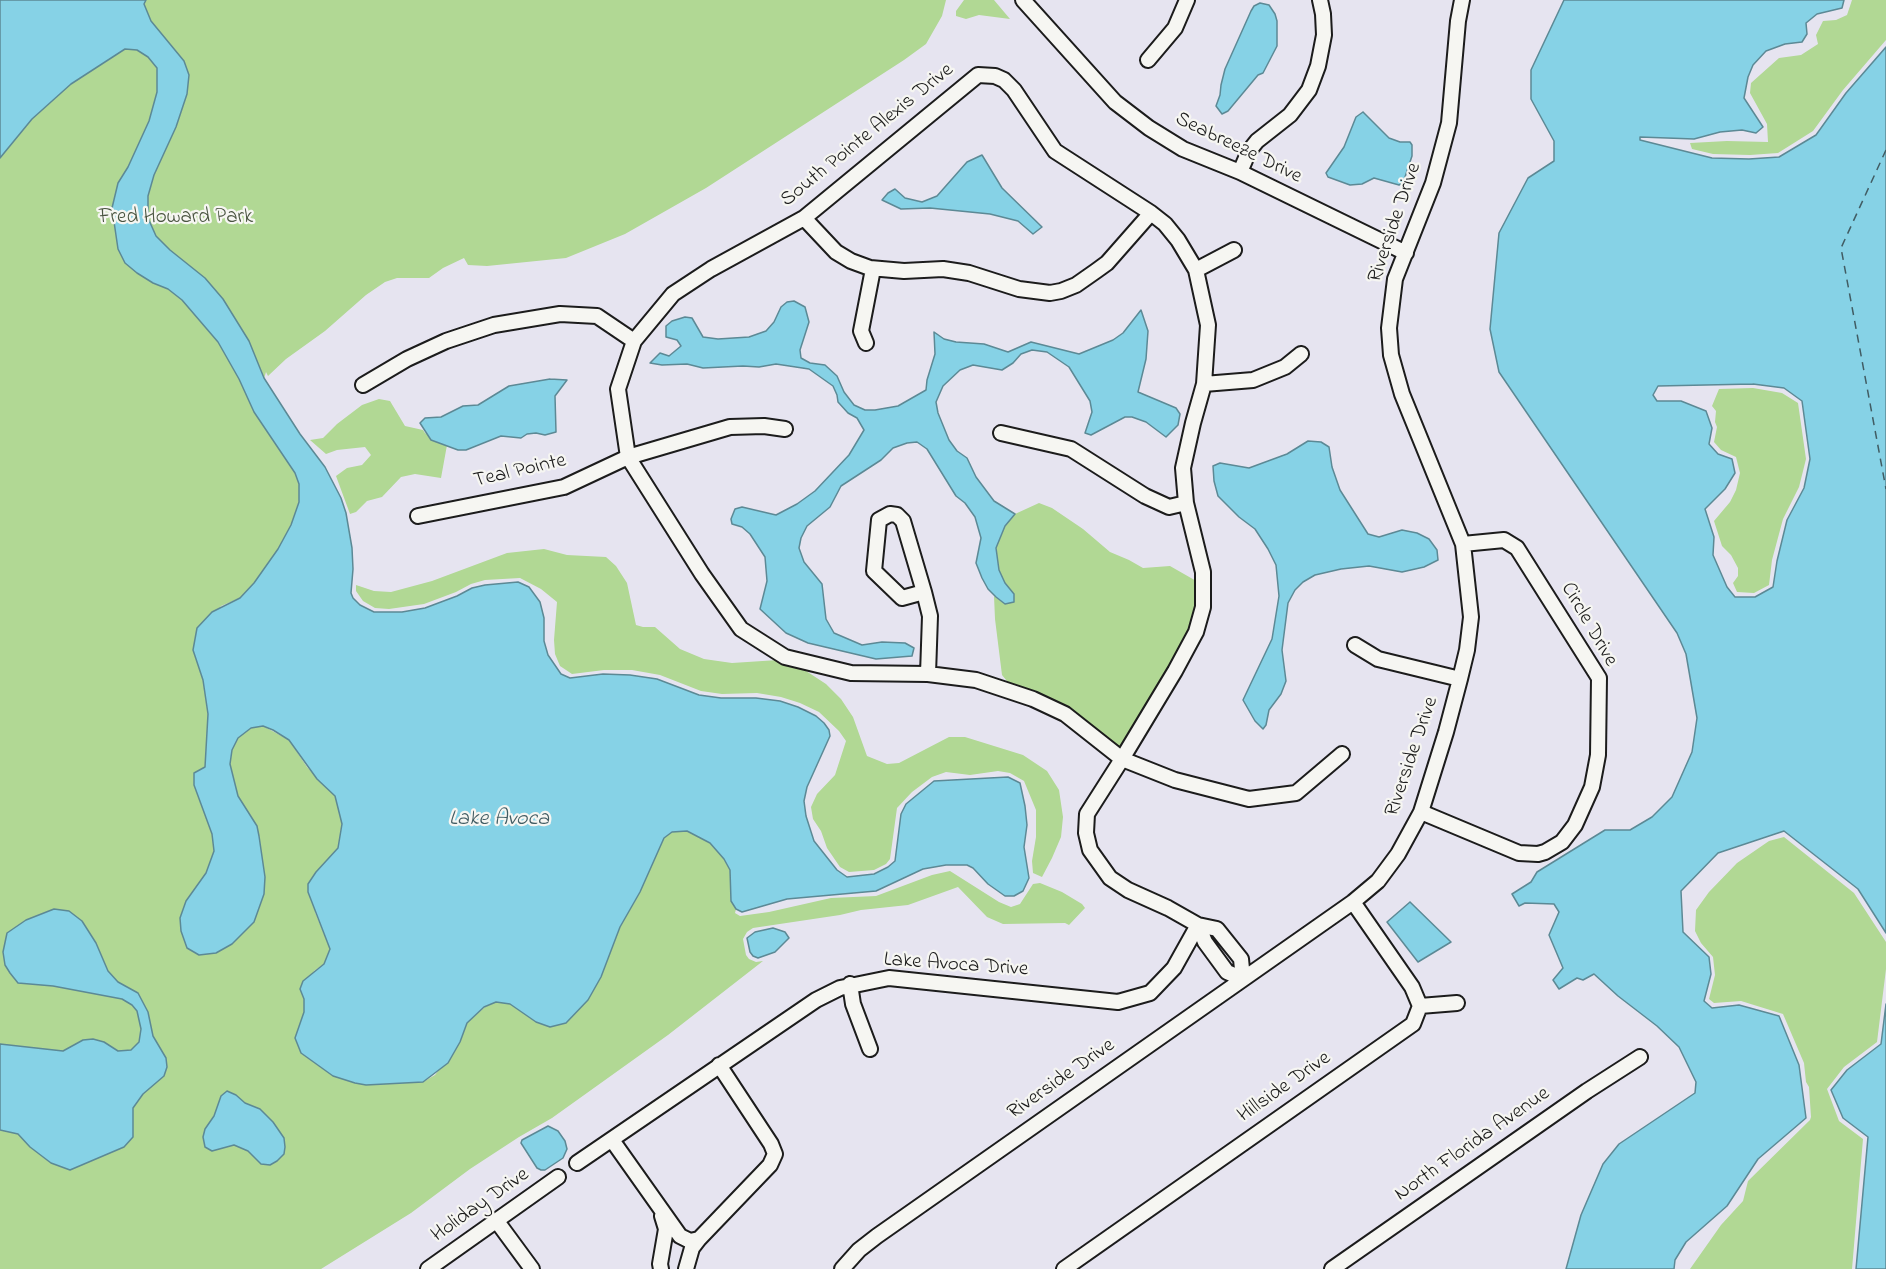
<!DOCTYPE html>
<style>
body{margin:0}
canvas{display:block;background:#e6e4f0}
</style>
<canvas width="1886" height="1269"></canvas>
<script>
const context = document.querySelector('canvas').getContext('2d');
context.lineJoin = 'round';
function fill(path, color) {
  context.fillStyle = color;
  context.fill(path, 'evenodd');
}
function shape(rows) {
  const path = new Path2D();
  for (const r of rows) {
    path.moveTo(r[0], r[1]);
    for (let i = 2; i < r.length; i += 2) path.lineTo(r[i], r[i + 1]);
  }
  return path;
}
function trace(path, color, width, dash) {
  context.strokeStyle = color;
  context.lineWidth = width;
  context.lineCap = dash ? 'butt' : 'round';
  context.setLineDash(dash || []);
  context.stroke(path);
}
function write(font, color, halo, rows, align = 'center') {
  context.font = font + ' "Indie Flower",sans-serif';
  context.lineWidth = 4.5;
  context.setLineDash([]);
  context.textBaseline = 'middle';
  context.strokeStyle = halo;
  context.fillStyle = color;
  for (const [text, x, y, turn = 0] of rows) {
    context.save();
    context.translate(x, y);
    context.rotate((+turn || 0) * Math.PI / 180);
    context.textAlign = isNaN(turn) ? turn : align;
    if (halo) context.strokeText(text, 0, 0);
    context.fillText(text, 0, 0);
    context.restore();
  }
}
fill(shape([
 [146,0,946,0,942,16,926,44,904,60,706,188,625,234,566,258,487,266,468,265,464,258,443,268,429,278,397,278,385,282,366,295,325,331,286,359,268,376,266,372,254,412,295,473,299,484,299,501,291,525,278,549,254,583,240,598,221,606,193,650,203,680,208,714,205,767,194,773,194,785,212,834,214,851,206,873,186,901,181,931,188,948,199,955,216,953,232,944,254,922,264,894,259,836,238,796,230,764,232,750,238,738,251,728,263,726,289,740,307,767,335,796,342,824,338,848,328,859,315,912,330,949,324,964,314,971,304,999,304,1012,295,1038,301,1053,333,1076,366,1085,423,1082,435,1075,460,1042,467,1023,485,1007,496,1002,510,1004,601,977,620,927,640,892,664,838,671,832,687,831,710,843,724,859,730,870,731,901,736,909,735,913,740,916,769,912,831,898,876,896,932,875,950,871,999,902,1011,907,1020,904,1033,884,1040,883,1062,892,1082,904,1085,908,1069,925,1065,923,1003,924,987,917,958,887,908,905,861,910,840,915,753,928,747,932,743,939,746,955,749,959,756,962,763,961,668,1035,552,1118,519,1137,470,1169,411,1213,321,1269,0,1269,0,158,32,119,71,84,124,50],
 [964,0,994,0,1010,19,979,15,966,19,956,16,956,11],
 [1852,0,1886,0,1886,40,1843,90,1813,131,1778,153,1750,155,1713,154,1692,149,1690,143,1727,141,1768,142,1767,124,1750,93,1751,83,1779,58,1801,55,1818,44,1816,35,1823,21,1836,20,1847,15],
 [1753,388,1782,393,1798,403,1806,459,1799,487,1783,519,1772,560,1769,585,1754,593,1737,592,1733,583,1738,576,1738,568,1731,555,1722,546,1714,521,1730,502,1736,490,1740,473,1736,457,1721,450,1714,442,1717,427,1715,422,1716,411,1712,406,1719,389],
 [379,399,390,401,405,426,423,430,425,433,441,444,447,445,441,478,415,474,401,477,382,497,367,501,356,512,350,514,336,476,347,468,362,465,371,455,365,447,337,450,326,454,310,440,323,438,337,424,362,405],
 [1039,503,1052,508,1083,529,1110,552,1129,560,1143,568,1170,566,1198,582,1198,607,1191,631,1121,751,1011,686,1002,675,995,619,994,596,1005,604,1014,594,1005,583,999,570,996,548,1005,526,1015,514],
 [544,549,567,555,606,557,616,566,627,583,636,625,643,627,655,627,680,649,704,659,732,663,778,660,803,669,826,684,841,699,853,717,867,756,887,764,899,763,949,737,965,737,1023,755,1047,771,1059,790,1063,817,1061,837,1052,858,1042,877,1033,873,1032,861,1036,837,1036,810,1024,781,1010,773,998,771,970,775,946,772,932,777,912,792,897,808,890,859,886,864,874,870,849,872,840,867,827,848,821,831,813,819,811,807,817,794,835,775,846,741,839,731,819,712,800,703,781,697,757,693,722,694,701,691,660,675,632,670,604,670,572,674,560,666,555,654,554,640,557,602,541,589,520,578,485,580,471,584,456,592,424,604,389,609,375,608,363,601,356,591,356,585,374,591,391,592,432,581,507,553],
 [1784,837,1854,893,1886,942,1886,969,1877,1042,1844,1067,1827,1089,1839,1121,1863,1139,1852,1269,1690,1269,1721,1225,1743,1201,1748,1181,1810,1120,1811,1117,1809,1087,1806,1082,1804,1063,1783,1014,1741,1001,1714,1003,1709,999,1715,975,1713,957,1701,943,1695,931,1696,910,1709,892,1737,863,1769,841]
]), '#b1d894');
const water = shape([
 [0,0,146,0,144,4,151,21,184,61,189,75,187,94,176,127,154,175,148,196,148,218,156,236,170,250,205,278,223,299,249,341,264,378,300,434,325,467,341,498,346,513,352,548,353,569,351,593,353,598,360,605,374,612,402,612,425,608,457,596,472,588,485,585,518,582,529,587,540,602,544,618,544,641,548,655,561,674,570,678,603,674,630,675,657,679,699,695,721,698,756,698,780,701,798,707,816,716,824,723,829,730,830,736,807,787,804,801,806,816,814,841,837,870,847,877,874,874,888,867,895,861,901,814,906,804,934,781,1008,777,1020,783,1025,806,1027,825,1024,847,1029,878,1023,891,1014,896,1005,896,988,884,973,868,967,865,946,865,923,869,876,891,787,899,742,912,736,909,731,901,730,870,724,859,710,843,687,831,672,832,664,838,640,892,620,927,601,977,588,1000,566,1023,550,1027,536,1022,510,1004,496,1002,484,1007,467,1023,460,1042,448,1063,423,1082,366,1085,355,1083,333,1076,301,1053,295,1038,304,1012,304,999,300,989,303,981,324,964,330,949,308,892,308,884,316,872,338,848,342,824,335,796,317,779,289,740,273,730,263,726,251,728,238,738,232,750,230,764,238,796,257,826,259,836,265,877,264,894,254,922,232,944,216,953,199,955,187,948,181,931,180,918,186,901,206,873,214,851,212,834,194,785,194,773,205,767,208,714,203,680,193,650,197,628,212,612,240,598,254,583,278,549,291,525,299,502,299,484,295,473,254,412,239,379,218,342,182,300,168,289,153,283,137,273,125,263,118,249,112,208,118,183,128,167,149,121,157,92,157,68,148,57,137,50,125,49,71,84,32,119,0,158,0,0],
 [1564,0,1844,0,1842,8,1817,14,1806,23,1807,34,1802,42,1785,44,1766,51,1753,65,1748,77,1744,98,1763,127,1756,133,1742,130,1720,132,1694,139,1640,137,1640,140,1712,158,1749,159,1779,157,1816,135,1846,93,1886,47,1886,933,1858,889,1784,831,1718,853,1681,891,1683,932,1709,957,1711,974,1704,1001,1712,1008,1739,1005,1779,1016,1799,1065,1806,1118,1758,1159,1727,1206,1686,1242,1675,1260,1674,1269,1566,1269,1581,1215,1603,1164,1619,1144,1695,1093,1696,1082,1679,1047,1657,1026,1618,996,1594,974,1583,980,1577,978,1559,989,1553,980,1563,968,1549,935,1559,912,1554,904,1525,903,1519,906,1512,894,1531,882,1537,872,1605,830,1630,830,1652,817,1672,797,1692,752,1697,718,1686,654,1677,633,1499,372,1490,329,1499,233,1528,178,1554,161,1554,141,1531,99,1531,70,1564,0],
 [1753,384,1784,388,1802,401,1810,459,1804,488,1787,520,1777,561,1773,587,1755,597,1735,597,1727,587,1713,555,1714,537,1705,509,1725,489,1735,473,1732,459,1718,454,1709,444,1712,428,1706,411,1681,401,1657,401,1653,395,1658,386,1753,384],
 [1260,3,1269,5,1275,14,1277,21,1277,46,1263,73,1258,75,1228,111,1222,114,1216,106,1220,95,1221,85,1225,69,1251,11,1254,6,1260,3],
 [1363,112,1389,138,1400,142,1410,142,1412,145,1412,156,1403,183,1399,185,1374,178,1362,184,1350,185,1328,177,1326,173,1344,147,1356,117,1363,112],
 [982,155,1002,188,1042,227,1033,234,1018,221,990,214,930,208,901,209,882,200,888,193,895,189,905,198,922,202,937,196,967,162,982,155],
 [794,301,805,307,809,322,800,350,801,358,810,363,825,365,837,376,844,392,854,405,865,410,875,410,898,406,926,390,927,380,935,354,934,332,944,339,956,342,984,344,1008,352,1031,342,1079,354,1113,340,1123,333,1141,310,1148,331,1146,359,1138,392,1176,408,1180,414,1178,425,1166,437,1146,422,1132,417,1125,417,1091,435,1085,433,1092,412,1090,401,1069,367,1047,352,1032,350,1021,354,1013,363,1002,370,973,365,960,370,943,386,936,402,938,413,949,440,957,451,967,458,976,477,994,501,1015,514,1005,526,996,548,999,570,1005,583,1014,594,1014,602,1005,604,996,597,988,589,982,578,976,563,981,538,975,517,965,503,956,496,927,449,917,442,907,443,893,448,881,460,841,486,830,507,807,526,801,538,799,548,804,562,822,584,826,619,834,633,862,645,882,642,905,643,914,648,912,656,876,659,808,643,786,633,760,609,767,581,765,557,750,534,742,527,732,524,731,519,735,509,742,507,776,515,797,504,815,491,849,455,864,430,857,418,848,413,838,402,837,395,833,386,809,369,776,364,759,367,743,366,703,368,687,364,662,365,650,363,660,353,669,356,681,346,677,340,666,337,666,326,672,321,685,317,692,318,703,337,718,339,749,337,766,331,774,322,781,307,787,302,794,301],
 [550,379,567,380,555,396,556,432,545,435,536,433,527,434,521,438,501,436,466,450,458,450,431,440,420,423,425,418,441,417,463,406,478,405,509,386,550,379],
 [1308,441,1321,442,1329,447,1332,467,1340,490,1368,534,1379,537,1402,530,1417,533,1429,539,1437,550,1438,560,1424,567,1402,572,1369,566,1341,569,1315,575,1303,582,1295,590,1288,603,1282,650,1286,681,1281,694,1269,710,1266,725,1263,729,1255,721,1243,700,1272,639,1279,596,1276,565,1268,549,1255,529,1239,517,1218,496,1214,481,1213,466,1220,463,1249,468,1287,454,1308,441],
 [1410,902,1451,942,1418,962,1387,922,1410,902],
 [54,909,69,911,82,921,96,943,108,971,118,982,138,993,148,1012,153,1036,166,1058,167,1067,164,1076,143,1094,133,1108,133,1137,124,1147,70,1170,51,1163,30,1147,18,1134,0,1130,0,1044,63,1051,83,1040,93,1039,104,1042,118,1051,131,1050,139,1042,141,1029,137,1011,132,1005,122,999,53,986,18,983,10,973,5,965,3,952,7,933,26,920,54,909],
 [773,928,785,932,789,938,775,952,758,958,753,956,750,952,747,938,755,932,773,928],
 [1886,1004,1886,1269,1856,1269,1868,1137,1843,1118,1831,1090,1847,1070,1881,1044,1886,1004],
 [227,1091,236,1095,245,1103,260,1109,273,1122,284,1138,285,1147,284,1154,277,1161,270,1165,261,1164,248,1151,234,1145,212,1151,205,1147,203,1137,205,1129,214,1116,221,1096,227,1091],
 [548,1126,558,1131,565,1141,567,1149,563,1158,545,1170,541,1170,537,1168,521,1143,522,1140,548,1126]
]);
fill(water, '#86d2e6');
trace(water, '#5c8995', 1.5);
trace(shape([
 [1886,150,1841,248,1886,489]
]), '#415c63', 1.5, [8, 6]);
const minor = shape([
 [1023,0,1115,102,1149,128,1183,149,1240,172,1406,253],
 [1148,60,1175,28,1187,0],
 [1240,172,1249,151,1257,141,1290,115,1309,90,1318,66,1324,35,1323,14,1320,0],
 [804,218,836,252,851,261,870,268,904,271,943,269,969,273,1019,289,1050,293,1061,291,1076,285,1096,271,1107,263,1151,213],
 [1196,270,1234,250],
 [866,343,861,331,873,269],
 [1204,384,1253,380,1285,367,1301,354],
 [363,385,407,359,446,341,494,325,560,314,597,316,634,341],
 [1001,433,1071,449,1145,496,1169,507,1186,503],
 [890,514,897,515,903,521,924,592,902,598,874,571,879,520,890,514],
 [418,516,564,487,628,457,730,427,764,426,785,429],
 [924,592,930,616,928,674],
 [1355,645,1378,659,1460,679],
 [1421,812,1519,853,1538,854,1545,852,1562,842,1575,825,1592,787,1598,755,1599,678,1517,548,1504,540,1463,544],
 [1198,925,1217,929,1241,959,1243,979,1227,972,1205,942,1198,925],
 [850,984,853,1004,870,1049],
 [1420,1006,1457,1003],
 [612,1140,680,1236,690,1241,699,1239,770,1165,775,1154,771,1144,719,1065],
 [577,1163,816,1000,840,988,889,978,1118,1002,1150,993,1174,968,1198,925,1168,908,1128,890,1110,878,1090,850,1086,833,1087,814,1122,759,1175,671,1196,632,1203,607,1203,572,1186,503,1183,468,1193,423,1204,384,1208,325,1196,270,1178,240,1165,224,1151,213,1055,151,1014,90,1004,80,995,76,978,75,804,218,711,269,673,294,634,341,618,389,628,457,702,574,741,629,785,657,851,673,928,674,976,680,1033,699,1065,714,1122,759,1175,780,1249,799,1296,793,1342,754],
 [496,1220,532,1269],
 [428,1269,558,1177],
 [661,1269,660,1264,666,1229,662,1216],
 [686,1269,692,1248,699,1239],
 [842,1269,859,1250,877,1236,1353,902,1378,881,1398,854,1421,812,1446,732,1460,679,1467,650,1471,617,1463,544,1402,394,1391,355,1389,328,1395,279,1433,183,1449,123,1458,21,1462,0],
 [1064,1269,1413,1024,1420,1006,1412,987,1353,902],
 [1332,1269,1587,1091,1640,1057]
]);
trace(minor, '#1c1c1c', 18);
trace(minor, '#f6f6f2', 14);
write('21px', '#1c1c1c', '#f6f6f2', [
 ["South Pointe Alexis Drive",868,136,-39],
 ["Seabreeze Drive",1238,149,26],
 ["Riverside Drive",1396,223,-71],
 ["Teal Pointe",520,472,-13],
 ["Circle Drive",1588,625,60],
 ["Riverside Drive",1413,757,-71],
 ["Lake Avoca Drive",956,966,4],
 ["Riverside Drive",1062,1080,-35],
 ["Hillside Drive",1285,1088,-35],
 ["North Florida Avenue",1473,1145,-35],
 ["Holiday Drive",481,1206,-35]
]);
write('21px', '#495440', '#f6f6f2', [
 ["Fred Howard Park",176,219]
]);
write('italic 22px', '#415c63', '#f6f6f2', [
 ["Lake Avoca",499,820]
]);
</script>
